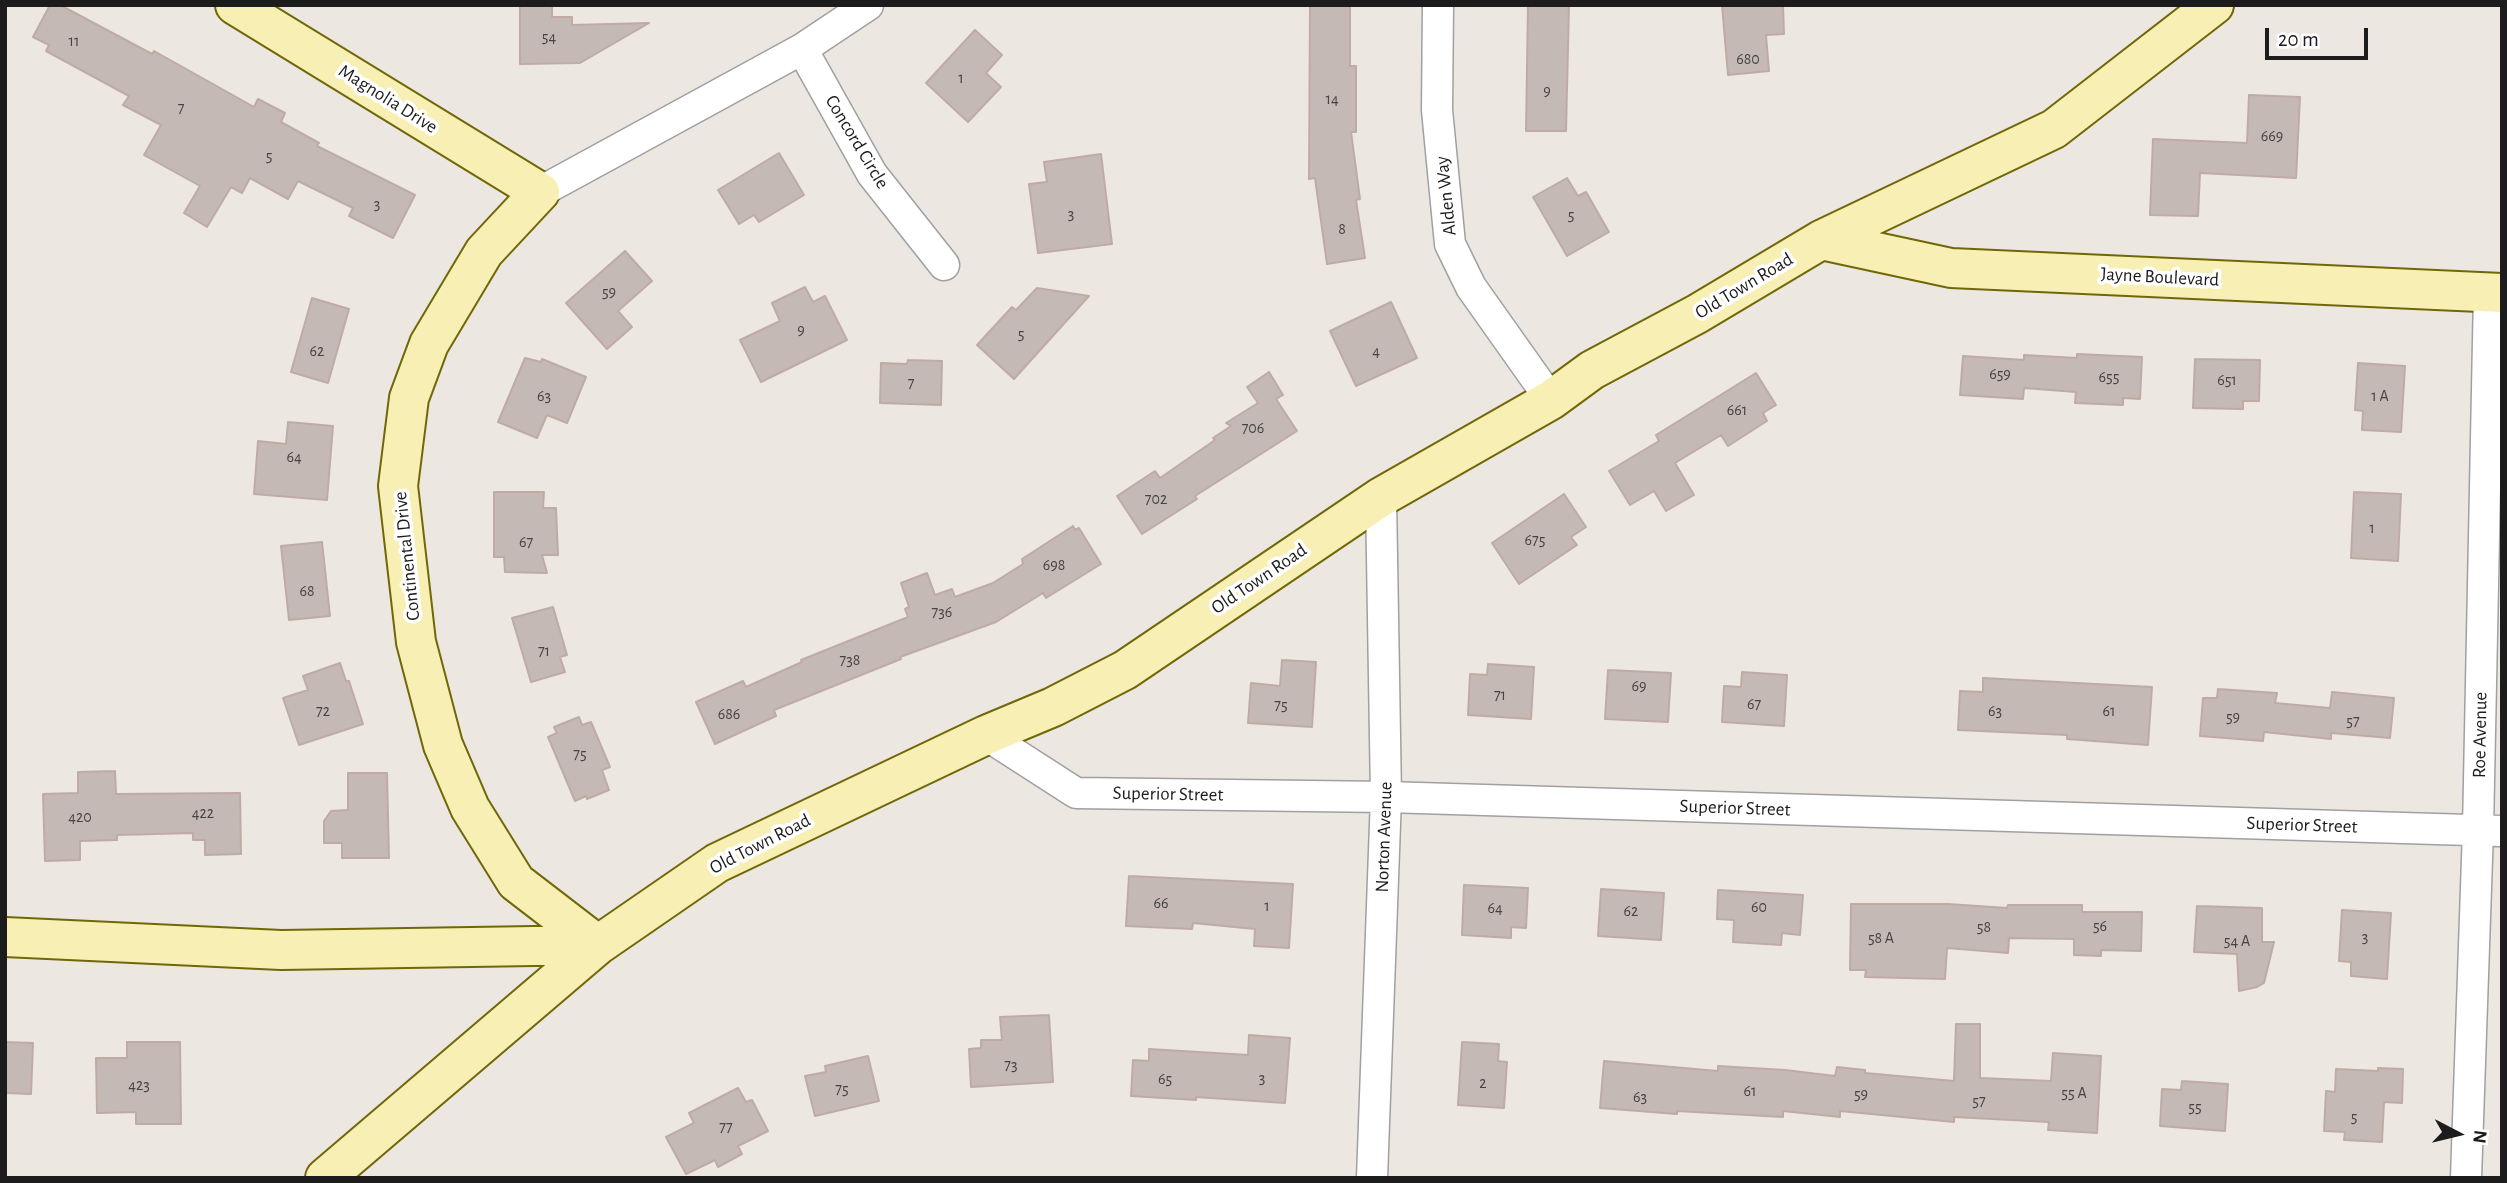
<!DOCTYPE html>
<style>
body{margin:0}
#map{position:relative;width:2507px;height:1183px;overflow:hidden;background:#ede7e2;font-family:"Alegreya Sans",sans-serif}
canvas{display:block}
.frame{position:absolute;inset:0;border:7px solid #1c1c1c;pointer-events:none}
.north{position:absolute;left:2423px;top:1099px;width:70px;height:70px;-webkit-text-stroke:5px #fff;paint-order:stroke;rotate:97deg;font-size:19px;font-weight:700;line-height:28px;text-align:center;color:#1c1c1c}
.north::after{content:'';display:block;margin:auto;width:24px;height:32px;background:#1c1c1c;clip-path:polygon(50% 0,100% 100%,50% 72%,0 100%)}
.scale{position:absolute;left:2265px;top:28px;width:103px;height:32px;box-sizing:border-box;border:4px solid #1c1c1c;border-top:0;padding-left:9px;font-size:21px;line-height:24px;white-space:nowrap;color:#1c1c1c;-webkit-text-stroke:5px #fff;paint-order:stroke}
</style>
<div id="map">
<canvas width="2507" height="1183"></canvas>
<div class="frame"></div>
<div class="north">N</div>
<div class="scale">20 m</div>
</div>
<script>
const context = document.querySelector('canvas').getContext('2d');
context.lineJoin = 'round';
function fill(path, color) {
  context.fillStyle = color;
  context.fill(path, 'evenodd');
}
function shape(rows) {
  const path = new Path2D();
  for (const r of rows) {
    path.moveTo(r[0], r[1]);
    for (let i = 2; i < r.length; i += 2) path.lineTo(r[i], r[i + 1]);
  }
  return path;
}
function trace(path, color, width, dash) {
  context.strokeStyle = color;
  context.lineWidth = width;
  context.lineCap = dash ? 'butt' : 'round';
  context.setLineDash(dash || []);
  context.stroke(path);
}
function write(font, color, halo, rows, align = 'center') {
  context.font = font + ' "Alegreya Sans",sans-serif';
  context.lineWidth = 7;
  context.setLineDash([]);
  context.textBaseline = 'middle';
  context.strokeStyle = halo;
  context.fillStyle = color;
  for (const [text, x, y, turn = 0] of rows) {
    context.save();
    context.translate(x, y);
    context.rotate((+turn || 0) * Math.PI / 180);
    context.textAlign = isNaN(turn) ? turn : align;
    if (halo) context.strokeText(text, 0, 0);
    context.fillText(text, 0, 0);
    context.restore();
  }
}
const building = shape([
 [50,5,60,5,152,54,154,51,254,107,258,99,285,113,281,122,319,143,317,146,415,195,393,238,349,216,353,208,298,181,288,199,250,178,242,193,231,187,207,227,184,213,200,186,144,155,161,125,123,105,129,96,46,51,49,45,33,37,50,5],
 [520,5,552,5,552,17,572,17,572,25,649,23,580,63,520,64,520,5],
 [1310,5,1350,5,1350,66,1356,66,1356,132,1351,132,1360,199,1356,200,1365,258,1327,264,1315,178,1309,179,1310,5],
 [1528,5,1569,5,1566,131,1526,131,1528,5],
 [1722,5,1783,5,1784,34,1766,35,1769,71,1728,75,1722,5],
 [975,30,1002,55,986,73,1001,87,968,122,926,83,975,30],
 [2249,95,2300,97,2296,178,2200,173,2198,216,2150,215,2153,139,2247,143,2249,95],
 [779,153,804,195,759,222,754,215,739,224,718,190,779,153],
 [1101,154,1112,244,1038,253,1029,184,1047,182,1044,162,1101,154],
 [1567,178,1578,196,1586,192,1609,232,1567,256,1533,197,1567,178],
 [625,251,652,281,618,311,632,327,607,349,566,303,625,251],
 [805,287,813,302,825,296,847,340,761,382,740,340,780,321,772,303,805,287],
 [1037,288,1089,296,1014,379,977,345,1012,307,1016,310,1037,288],
 [312,298,349,309,328,383,291,372,312,298],
 [1391,302,1417,358,1356,386,1330,331,1391,302],
 [2077,354,2142,357,2140,399,2123,398,2123,405,2075,403,2076,392,2024,388,2023,399,1960,395,1963,356,2024,360,2024,355,2077,358,2077,354],
 [525,358,541,362,542,359,586,377,567,423,547,415,537,438,498,422,525,358],
 [2195,359,2260,360,2259,401,2243,401,2243,409,2193,408,2195,359],
 [908,360,942,361,941,405,880,403,881,363,907,364,908,360],
 [2358,363,2405,366,2401,432,2362,430,2363,411,2355,410,2358,363],
 [1269,372,1283,395,1276,399,1297,431,1195,496,1197,499,1142,534,1117,496,1155,471,1160,478,1215,440,1213,438,1231,426,1226,423,1258,403,1247,387,1269,372],
 [1756,373,1776,405,1763,413,1767,421,1728,446,1721,435,1675,463,1694,495,1666,511,1654,491,1630,505,1609,471,1659,441,1656,435,1756,373],
 [288,422,333,426,327,500,254,494,258,441,286,444,288,422],
 [494,492,544,492,543,508,556,508,558,555,542,555,547,573,505,572,504,557,494,557,494,492],
 [2354,492,2401,494,2398,561,2351,558,2354,492],
 [1564,494,1586,527,1571,537,1577,545,1519,584,1492,543,1564,494],
 [1073,526,1075,530,1079,528,1101,564,1046,598,1043,593,996,622,900,657,901,659,774,710,776,716,715,744,696,702,743,681,746,687,802,662,801,660,908,617,905,609,909,607,901,583,927,573,935,595,952,589,955,597,993,583,1023,564,1022,559,1073,526],
 [322,542,330,616,289,620,281,546,322,542],
 [553,607,567,655,560,657,565,672,531,682,512,618,553,607],
 [1282,660,1316,662,1312,727,1248,723,1251,683,1280,686,1282,660],
 [340,663,346,681,349,681,363,724,299,745,283,698,308,690,303,676,340,663],
 [1488,664,1534,667,1531,719,1468,715,1470,674,1487,675,1488,664],
 [1608,670,1671,673,1668,722,1605,719,1608,670],
 [1742,672,1787,675,1784,726,1722,722,1724,686,1741,687,1742,672],
 [1983,678,2152,687,2148,745,2067,739,2067,735,1958,730,1960,691,1983,692,1983,678],
 [2218,689,2277,693,2275,703,2330,708,2332,692,2394,698,2390,738,2331,733,2331,739,2264,732,2263,741,2200,736,2203,698,2217,698,2218,689],
 [579,717,582,725,591,722,610,767,602,770,609,790,587,799,586,796,575,801,548,737,557,733,554,727,579,717],
 [115,771,116,794,240,793,241,854,205,855,205,840,193,840,193,833,117,835,117,840,80,841,80,860,45,861,43,794,78,793,78,772,115,771],
 [348,773,387,773,389,858,342,858,342,843,324,843,324,821,331,811,348,810,348,773],
 [1129,876,1293,884,1289,948,1254,946,1255,929,1193,923,1192,929,1126,926,1129,876],
 [1464,885,1528,888,1526,928,1511,927,1511,938,1462,935,1464,885],
 [1601,889,1664,893,1661,940,1598,936,1601,889],
 [1718,890,1803,895,1800,935,1782,933,1781,945,1733,942,1734,920,1717,919,1718,890],
 [1851,904,1948,904,2007,908,2008,905,2082,905,2082,912,2142,912,2141,951,2101,950,2101,956,2074,955,2074,939,2009,938,2008,953,1947,948,1945,979,1865,977,1866,970,1850,970,1851,904],
 [2197,906,2262,908,2262,942,2274,942,2264,983,2257,987,2239,991,2237,954,2194,952,2197,906],
 [2342,910,2391,913,2387,979,2351,976,2351,962,2339,961,2342,910],
 [1049,1015,1053,1082,971,1087,969,1049,981,1048,981,1040,1002,1040,1000,1017,1049,1015],
 [1956,1024,1980,1024,1980,1078,2051,1081,2053,1053,2101,1056,2097,1133,2048,1130,2049,1122,1954,1117,1954,1122,1840,1111,1840,1117,1783,1111,1783,1117,1677,1111,1677,1114,1600,1108,1604,1061,1718,1071,1718,1066,1785,1070,1835,1076,1837,1067,1865,1070,1865,1073,1954,1081,1956,1024],
 [1249,1035,1290,1038,1285,1103,1196,1097,1196,1100,1131,1096,1133,1060,1149,1061,1149,1049,1248,1055,1249,1035],
 [5,1042,33,1043,31,1094,5,1093,5,1042],
 [127,1042,180,1042,181,1124,136,1124,136,1112,97,1113,96,1058,127,1058,127,1042],
 [1462,1042,1499,1044,1498,1061,1507,1062,1504,1108,1458,1105,1462,1042],
 [868,1056,879,1101,815,1116,805,1076,826,1072,825,1066,868,1056],
 [2378,1068,2403,1069,2402,1103,2384,1102,2382,1142,2344,1140,2345,1132,2324,1131,2326,1091,2335,1092,2336,1069,2378,1071,2378,1068],
 [2182,1081,2228,1084,2225,1131,2160,1126,2162,1089,2181,1090,2182,1081],
 [738,1088,746,1102,752,1100,768,1131,738,1146,742,1154,718,1167,715,1160,686,1174,666,1137,694,1123,689,1113,738,1088]
]);
fill(building, '#c5b9b5');
trace(building, '#bfaba4', 2);
const street = shape([
 [1438,5,1437,110,1450,244,1471,287,1551,400],
 [802,49,872,174,944,265],
 [540,192,802,49,868,5],
 [986,735,1076,793,1386,797,2502,831],
 [1372,1178,1386,797,1381,497],
 [2466,1178,2478,830,2489,292]
]);
const secondary = shape([
 [235,5,540,192,484,252,429,344,409,398,398,486,416,642,443,745,470,808,516,882,598,945],
 [1821,240,1951,268,2502,293],
 [5,937,281,950,598,945],
 [325,1178,598,945,717,863,986,735,1053,707,1125,670,1381,497,1551,400,1592,370,1697,314,1821,240,2054,129,2214,5]
]);
trace(street, '#a0a0a0', 33);
trace(secondary, '#706706', 42);
trace(street, '#fff', 30);
trace(secondary, '#f8efb5', 38);
write('16px', '#464342', null, [
 ["54",549,37],
 ["11",74,41],
 ["680",1748,59],
 ["1",961,78],
 ["9",1547,91],
 ["14",1332,99],
 ["7",181,108],
 ["669",2272,136],
 ["5",269,156],
 ["3",377,204],
 ["3",1071,214],
 ["5",1571,215],
 ["8",1342,229],
 ["59",609,292],
 ["9",801,330],
 ["5",1021,334],
 ["62",317,351],
 ["4",1376,351],
 ["659",2000,374],
 ["655",2109,377],
 ["651",2227,380],
 ["7",911,383],
 ["63",544,396],
 ["1 A",2380,396],
 ["661",1737,410],
 ["706",1253,428],
 ["64",294,457],
 ["702",1156,499],
 ["1",2372,528],
 ["675",1535,540],
 ["67",526,542],
 ["698",1054,565],
 ["68",307,591],
 ["736",942,612],
 ["71",544,651],
 ["738",850,660],
 ["69",1639,686],
 ["71",1500,695],
 ["67",1754,704],
 ["75",1281,705],
 ["72",323,711],
 ["63",1995,711],
 ["61",2109,711],
 ["686",729,714],
 ["59",2233,717],
 ["57",2353,721],
 ["75",580,754],
 ["422",203,813],
 ["420",80,817],
 ["66",1161,903],
 ["1",1267,906],
 ["60",1759,907],
 ["64",1495,908],
 ["62",1631,911],
 ["56",2100,926],
 ["58",1984,927],
 ["3",2365,937],
 ["58 A",1881,938],
 ["54 A",2237,941],
 ["73",1011,1065],
 ["3",1262,1078],
 ["65",1165,1079],
 ["2",1483,1083],
 ["423",139,1085],
 ["75",842,1089],
 ["61",1750,1091],
 ["55 A",2074,1093],
 ["59",1861,1094],
 ["63",1640,1097],
 ["57",1979,1101],
 ["55",2195,1107],
 ["5",2354,1117],
 ["77",726,1127]
]);
write('19px', '#1c1c1c', '#fff', [
 ["Magnolia Drive",388,99,32],
 ["Concord Circle",857,142,59],
 ["Alden Way",1446,196,-96],
 ["Jayne Boulevard",2160,277,3],
 ["Old Town Road",1744,286,-31],
 ["Continental Drive",407,556,-96],
 ["Old Town Road",1259,579,-34],
 ["Roe Avenue",2480,735,-89],
 ["Superior Street",1168,794,1],
 ["Superior Street",1735,808,2],
 ["Superior Street",2302,825,2],
 ["Norton Avenue",1384,837,-88],
 ["Old Town Road",760,844,-27]
]);
</script>
